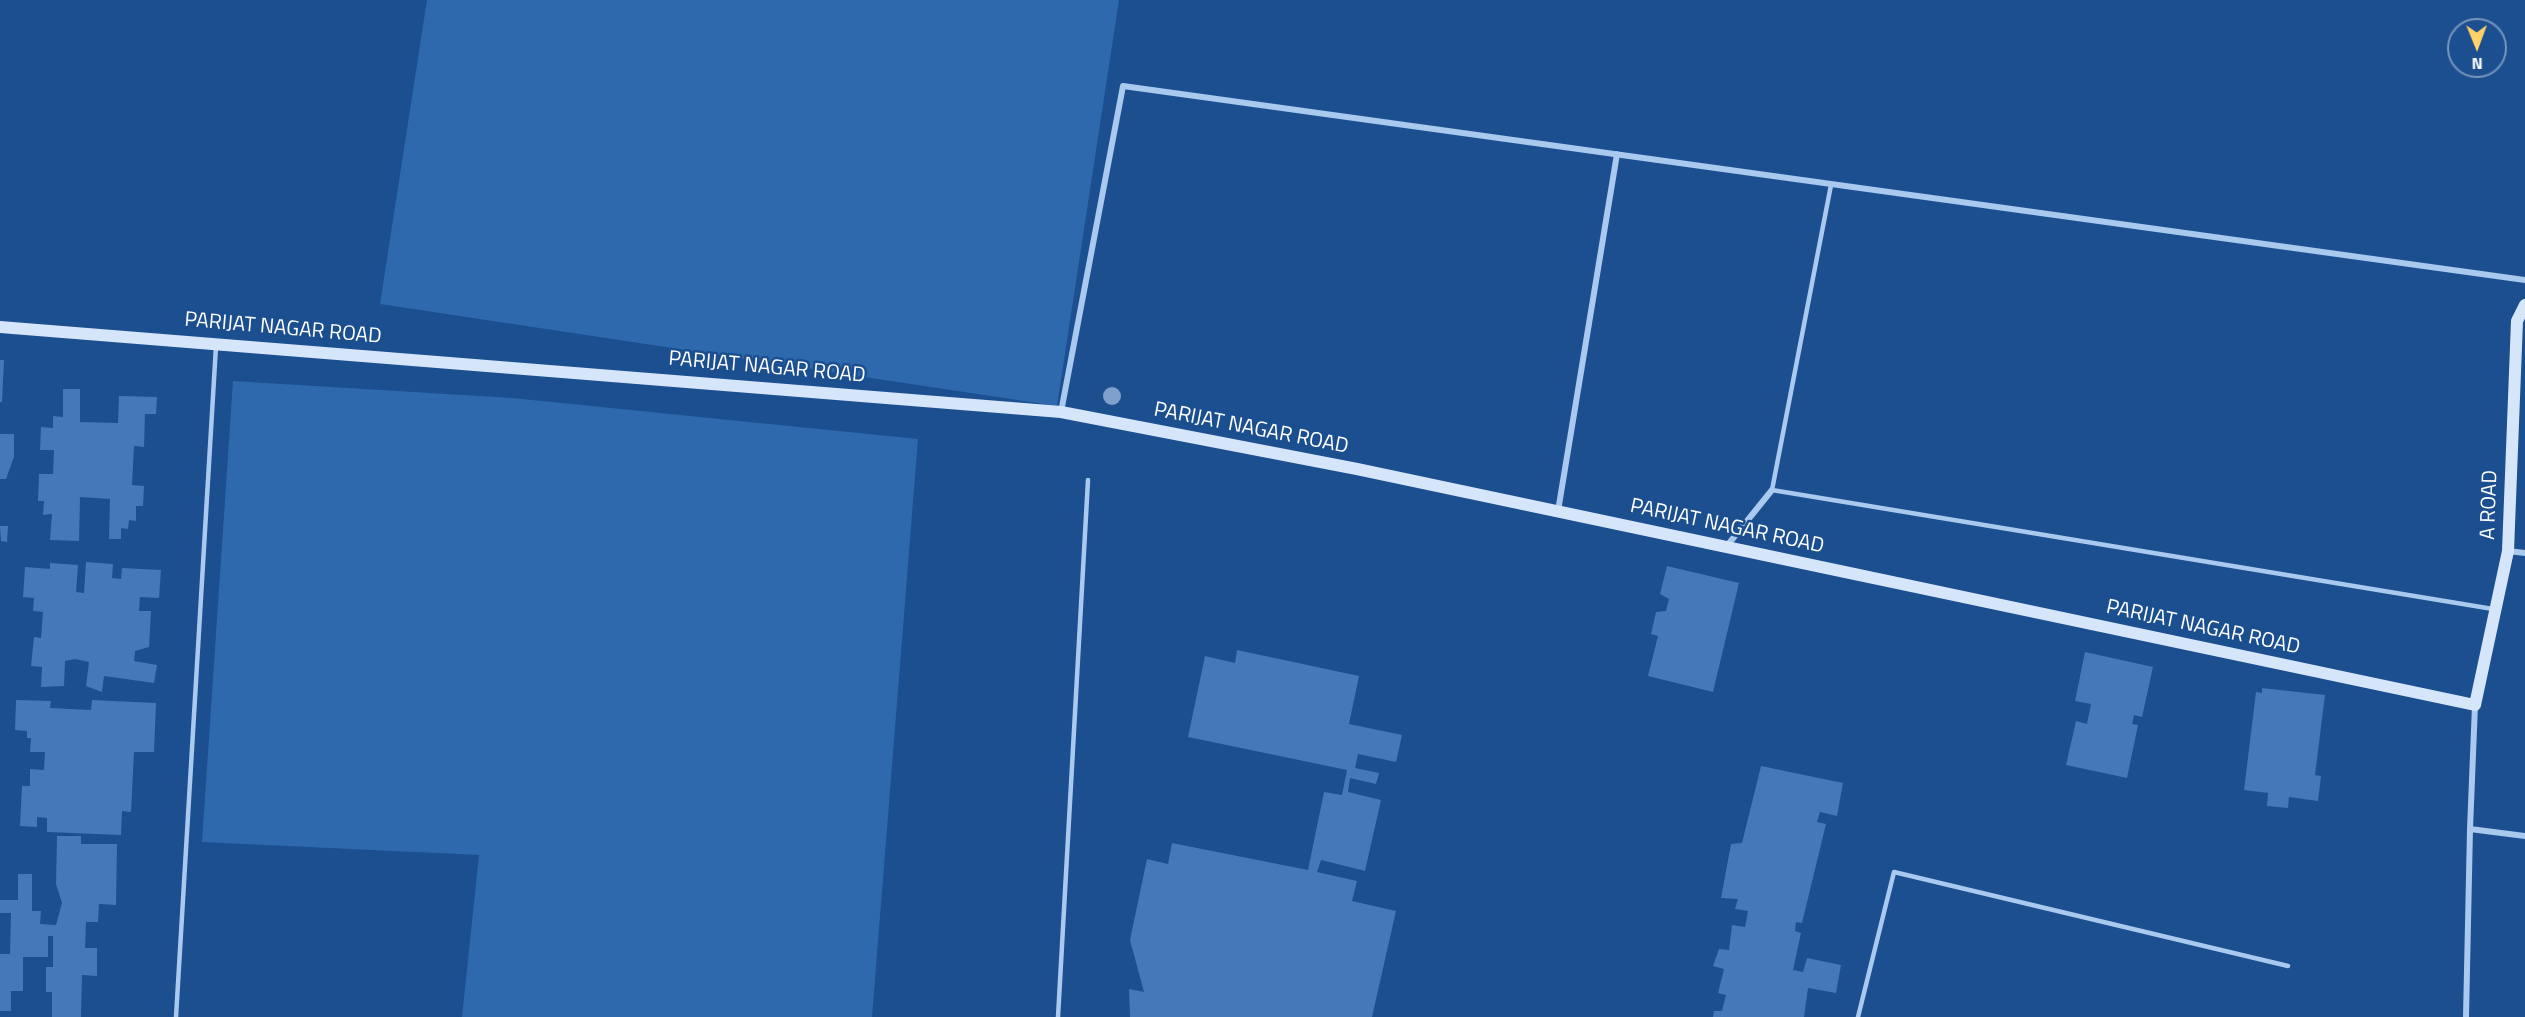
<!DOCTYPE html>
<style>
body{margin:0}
#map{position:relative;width:2525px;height:1017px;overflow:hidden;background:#1b4f8f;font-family:"Titillium Web",sans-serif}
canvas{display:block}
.north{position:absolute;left:2447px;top:18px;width:60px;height:60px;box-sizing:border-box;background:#1b4f8f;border:2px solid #7695bc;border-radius:50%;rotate:179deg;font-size:16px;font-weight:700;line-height:24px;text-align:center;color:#fff}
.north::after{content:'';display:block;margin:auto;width:21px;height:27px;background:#ffd166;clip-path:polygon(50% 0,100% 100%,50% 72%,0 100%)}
</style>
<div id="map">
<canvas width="2525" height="1017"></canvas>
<div class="north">N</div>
</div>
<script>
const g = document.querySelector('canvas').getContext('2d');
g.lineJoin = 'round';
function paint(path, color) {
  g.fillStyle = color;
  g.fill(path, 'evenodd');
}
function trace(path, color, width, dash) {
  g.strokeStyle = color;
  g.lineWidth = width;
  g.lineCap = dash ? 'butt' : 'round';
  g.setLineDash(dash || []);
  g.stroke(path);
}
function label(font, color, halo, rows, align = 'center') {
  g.font = font + ' "Titillium Web",sans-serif';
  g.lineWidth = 5;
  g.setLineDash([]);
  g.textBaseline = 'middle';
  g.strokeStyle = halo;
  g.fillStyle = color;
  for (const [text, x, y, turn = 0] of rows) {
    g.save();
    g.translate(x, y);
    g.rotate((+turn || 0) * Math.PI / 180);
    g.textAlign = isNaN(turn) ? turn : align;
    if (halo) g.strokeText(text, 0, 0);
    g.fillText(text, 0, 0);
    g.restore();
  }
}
paint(new Path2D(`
 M427,0H1119L1057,406L380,304Z
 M233,381L512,398L918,439L872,1017H462L479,855L202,842Z`), '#2e69ad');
paint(new Path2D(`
 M0,360H4L2,402H0Z
 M63,389H80V422L118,423L119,396L157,397L156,414H145L144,447L134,446L132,485L144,486L143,506H136V521L129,520L128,529L121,528V539H109L110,499L80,497L79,541L50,540L52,514L43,515L44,501H38L39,474H53L54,450H40L41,427L53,428V416L63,417Z
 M0,434H14V457L6,479H0Z
 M0,526H8L7,542L1,541Z
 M86,562L113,564L112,578L121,579L122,568L161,570L159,598L140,597L139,611H151L149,647L135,651L134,661L157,665L154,683L104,676L102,692L86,686L89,662L75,659L65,661L64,686L41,687L42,667L31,666L34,637L41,638L43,612L33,611L34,598L23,597L25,567L50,569V563L78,565L76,592L84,593Z
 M1667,566L1739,583L1713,692L1648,676L1658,636L1651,634L1656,612L1666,611L1669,599L1660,594Z
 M1237,650L1359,676L1349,724L1402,735L1396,762L1358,754L1355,768L1379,773L1376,784L1350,778L1348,792L1381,800L1365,871L1321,860L1317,872L1357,881L1352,901L1396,911L1372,1017H1130L1129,989L1144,992L1130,940L1147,859L1168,864L1172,843L1308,870L1324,792L1342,795L1347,770L1188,737L1205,656L1235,663Z
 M2085,652L2153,667L2142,717L2134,715L2132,724L2138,725L2127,778L2066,765L2076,721L2087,724L2091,704L2075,701Z
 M2262,688L2325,695L2315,775L2321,776L2318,801L2289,797L2288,808L2267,806L2268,793L2244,790L2256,692L2262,693Z
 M16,700L51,701L50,708L91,710L92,700L156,703L154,752H134L131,812L122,811L121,835L47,832V818L37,817V827L20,826L22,786H30V769L44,770L45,752H30L31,738H27V731L15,730Z
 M1761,766L1843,783L1837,816L1820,812L1817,822L1826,824L1802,923L1796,922L1795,931L1801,933L1793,970L1803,972L1807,958L1841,965L1836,993L1808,988L1804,1017H1713L1714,1011H1722L1726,995L1718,993L1724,969L1713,966L1719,949L1729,950L1732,925L1745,927L1748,911L1735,909L1738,899L1721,898L1731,844L1742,843Z
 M57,836H81V844H117L116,905L99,904L98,922H86L85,948H97V976L82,975L81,1017H52V992H46V967H53V936H48V957H23V991H11V1011H0V954H10L11,913H0V900H18V874H32V911H41L40,924L56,925L62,903L56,884Z`), '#4478b7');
trace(new Path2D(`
 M1831,185L1772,490L2493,609
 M176,1017L216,346
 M1058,1017L1088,480
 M1858,1017L1894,872L2288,966`), '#a9c9ee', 4.5);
trace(new Path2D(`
 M1061,412L1123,86L2525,280
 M1558,511L1617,154
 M1726,547L1772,490
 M2508,551L2525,553
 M2475,705L2470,829L2525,836
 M2466,1017L2470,829`), '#a9c9ee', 6);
trace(new Path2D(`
 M0,327L1061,412L1357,469L2475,705L2508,551L2517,321L2525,305`), '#d6e6fa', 12);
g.fillStyle = '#7ea0ca';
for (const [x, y] of [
 [1112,396]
]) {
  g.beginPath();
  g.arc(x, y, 9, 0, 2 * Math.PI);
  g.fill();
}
label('21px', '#fff', '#1b4f8f', [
 ["PARIJAT NAGAR ROAD",283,329,5],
 ["PARIJAT NAGAR ROAD",767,368,5],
 ["PARIJAT NAGAR ROAD",1251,429,11],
 ["A ROAD",2490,505,-88],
 ["PARIJAT NAGAR ROAD",1727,527,12],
 ["PARIJAT NAGAR ROAD",2203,628,12]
]);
</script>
